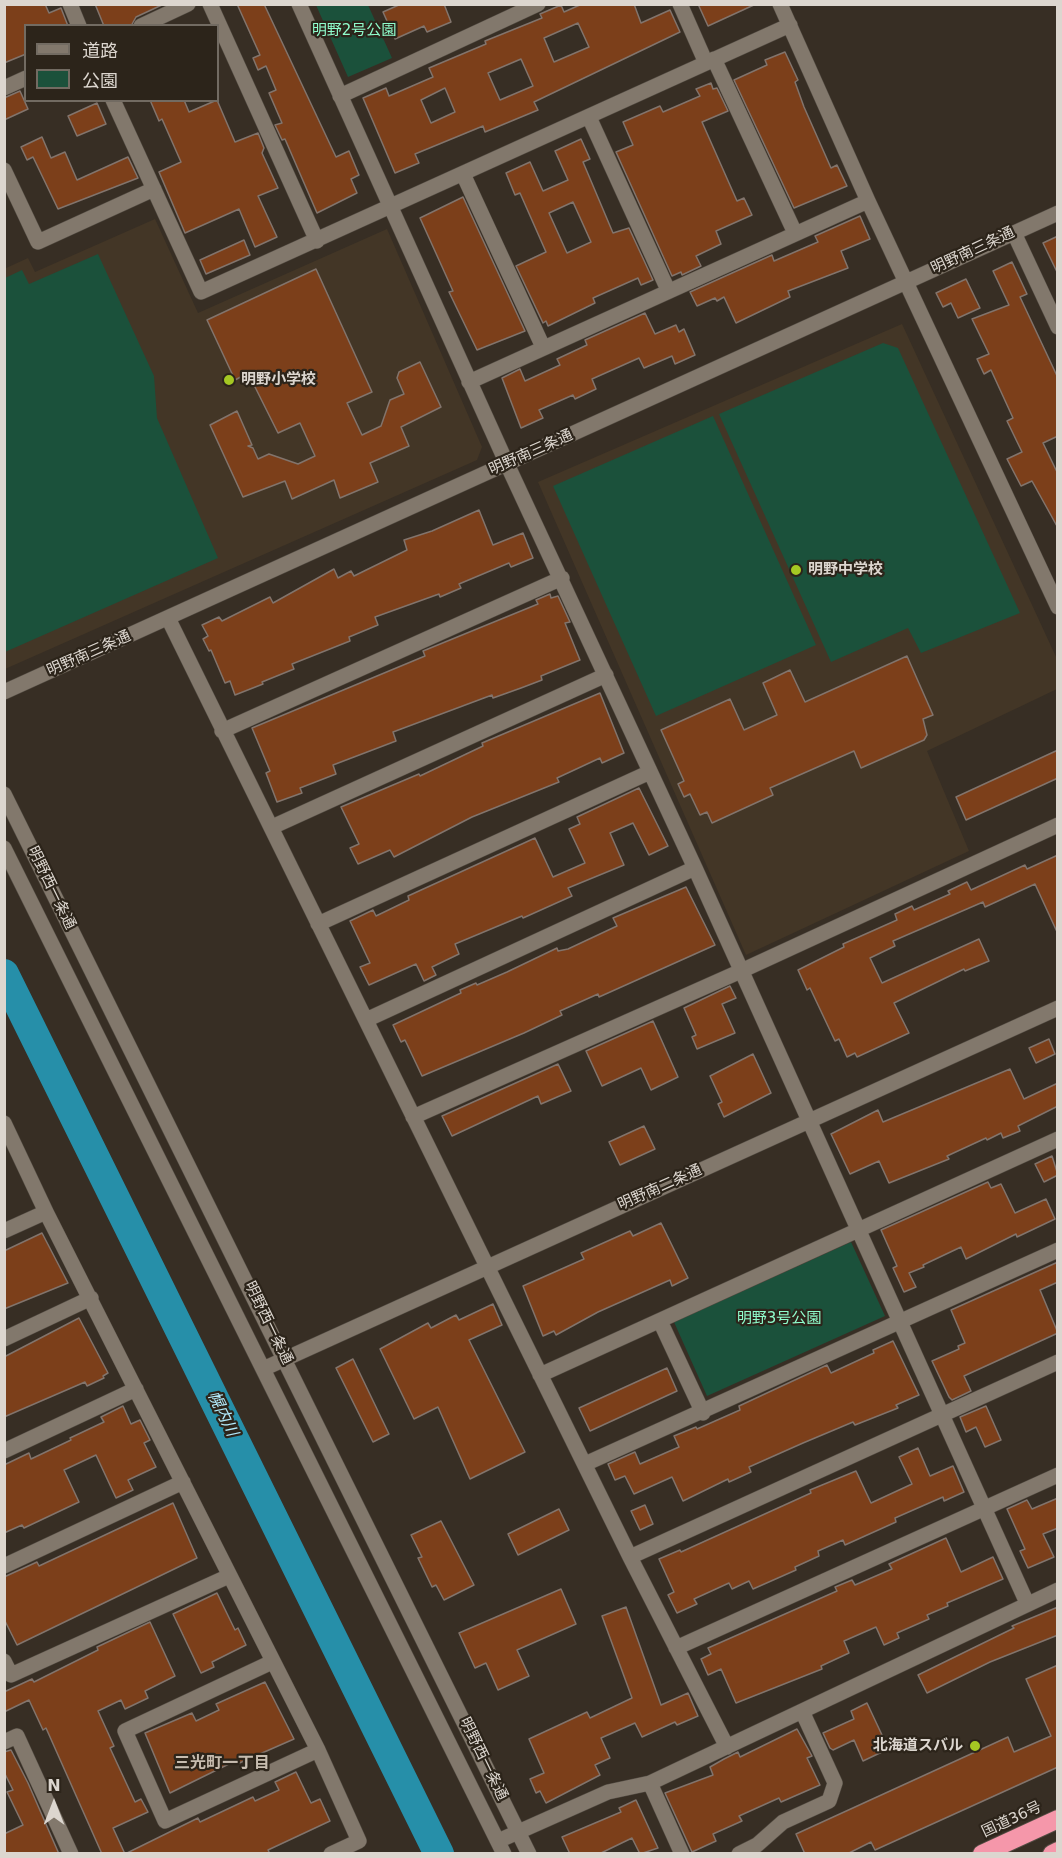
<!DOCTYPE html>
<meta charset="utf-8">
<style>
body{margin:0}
#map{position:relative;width:1062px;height:1858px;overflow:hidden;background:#372e24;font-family:"DejaVu Sans","Noto Sans JP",sans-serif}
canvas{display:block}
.frame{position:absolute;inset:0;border:6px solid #dcd6cf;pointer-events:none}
.legend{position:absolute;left:24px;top:24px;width:195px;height:78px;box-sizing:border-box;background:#2c241a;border:2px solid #726b62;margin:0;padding:8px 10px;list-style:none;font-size:18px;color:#dcd6cf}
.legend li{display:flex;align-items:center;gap:12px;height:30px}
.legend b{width:30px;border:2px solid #726b62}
.north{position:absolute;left:24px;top:1774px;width:60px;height:60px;-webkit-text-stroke:4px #2c241a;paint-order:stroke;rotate:0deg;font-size:16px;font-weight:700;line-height:24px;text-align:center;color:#dcd6cf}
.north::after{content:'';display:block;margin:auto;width:21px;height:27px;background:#dcd6cf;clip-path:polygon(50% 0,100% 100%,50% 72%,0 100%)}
</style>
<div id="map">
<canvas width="1062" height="1858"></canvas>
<div class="frame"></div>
<ul class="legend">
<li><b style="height:8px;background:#82786c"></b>道路</li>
<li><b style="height:16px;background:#1b513b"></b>公園</li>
</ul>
<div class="north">N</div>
</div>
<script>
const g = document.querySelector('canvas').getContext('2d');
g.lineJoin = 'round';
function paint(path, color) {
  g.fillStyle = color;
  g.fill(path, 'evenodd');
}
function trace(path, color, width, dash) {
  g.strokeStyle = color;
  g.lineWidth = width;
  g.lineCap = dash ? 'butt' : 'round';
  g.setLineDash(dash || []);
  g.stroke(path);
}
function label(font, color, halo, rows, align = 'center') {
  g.font = font + ' "DejaVu Sans","Noto Sans JP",sans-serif';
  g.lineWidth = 4.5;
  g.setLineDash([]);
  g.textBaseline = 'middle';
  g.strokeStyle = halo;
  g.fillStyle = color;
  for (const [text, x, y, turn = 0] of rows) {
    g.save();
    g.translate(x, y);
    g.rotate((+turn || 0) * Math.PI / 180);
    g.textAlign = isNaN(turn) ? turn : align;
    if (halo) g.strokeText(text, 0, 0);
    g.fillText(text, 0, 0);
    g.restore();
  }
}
paint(new Path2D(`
 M155,219L198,313L387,229L482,447L477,460L5,669L4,269L28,258L35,272Z
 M902,324L1057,659V689L927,751L969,851L746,955L538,482Z`), '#433626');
paint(new Path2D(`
 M316,5H368L392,58L348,77Z
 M98,254L154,376L157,418L218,558L5,652V278L22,270L29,284Z
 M883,343L898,348L1020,613L921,653L908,628L831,662L719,414Z
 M713,416L816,645L656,716L553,486Z
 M851,1242L885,1316L707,1396L674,1322Z`), '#1b513b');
trace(new Path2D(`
 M4,974L439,1854`), '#268fa9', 30);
const building = new Path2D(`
 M4,4H45L49,13L61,8L68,26H26V54L4,63Z
 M95,4H164L136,17L131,26H104Z
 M237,4H264L336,157L349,151L359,175L351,179L357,193L317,213L285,139L282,140L275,125L282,123L269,93L276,90L266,66L258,70L253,58L260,55Z
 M401,4H444L451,22L427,32L424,26L395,39L383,12Z
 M582,4H634L641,23L670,10L680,32L534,102L538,110L485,132L483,126L415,154L419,163L395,173L363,98L386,88L389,96L433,77L429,68L486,44L485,41L542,18L540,14L561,5L564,12ZM578,23L589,47L554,62L544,38ZM521,59L533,86L500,100L488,73ZM445,88L455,112L431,123L421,100Z
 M698,4H756L708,26Z
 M785,52L798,80L795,82L804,107L831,168L837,165L847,186L794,208L734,80L767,65L765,60Z
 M711,83L713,89L717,88L728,111L702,122L737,201L744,198L752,215L716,231L721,244L696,256L701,266L682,275L681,272L672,276L616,152L633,145L623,122L660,106L663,112L700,96L696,89Z
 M20,91L28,109L4,120V98Z
 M150,100H184L189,112L217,100L235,142L258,133L264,148L262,153L278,188L258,196L277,237L255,247L239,209L185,233L159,172L181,162L162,119L159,121Z
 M97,103L106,124L77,136L68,116Z
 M42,137L51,158L65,152L77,180L128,157L138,178L58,209L33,157L27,160L21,147Z
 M581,139L590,159L583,162L613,233L629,228L653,280L641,285L638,278L593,298L595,303L548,326L546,321L543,323L516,266L546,252L520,193L515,195L506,173L530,162L543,191L568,180L555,151ZM573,202L591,242L567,253L549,213Z
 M463,197L525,331L477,350L449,292L453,291L420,218Z
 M860,216L870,239L841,251L848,268L788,291L790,297L736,323L724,297L717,301L715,298L697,306L690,292L772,255L774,261L818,242L815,236Z
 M1058,236V274L1043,243Z
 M244,240L250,255L206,274L200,260Z
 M1012,262L1027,294L1020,297L1058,378V436L1043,443L1058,474V528L1032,481L1021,486L1007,459L1022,452L1007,421L1013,418L991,370L984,374L977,359L989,354L972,319L1009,305L993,271Z
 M316,269L372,392L347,403L362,435L381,426L390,400L404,394L397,378L399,372L420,362L441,407L401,427L409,446L370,463L378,482L340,498L334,480L292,499L285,481L243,497L210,425L237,411L252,445L248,446L253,448L258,459L269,454L298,464L315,456L300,423L278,433L248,373L235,380L207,320Z
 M966,279L980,308L958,318L951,303L943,307L936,293Z
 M645,313L655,334L676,325L679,332L684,329L695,355L675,364L672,356L644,368L639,358L592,379L596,389L575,399L573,395L539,410L543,418L521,428L502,378L520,369L525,381L560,365L557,359L587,345L585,340Z
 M479,510L493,545L523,533L533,558L511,567L509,563L459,584L461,588L440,597L439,594L375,617L378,625L349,637L350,641L292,664L294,669L262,682L263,684L235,695L230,681L225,683L211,650L209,651L203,639L208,636L202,625L219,617L222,621L270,597L273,603L334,569L338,578L351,571L354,576L407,550L404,540L432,531Z
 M550,594L551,598L558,596L570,622L565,623L580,660L541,676L542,680L521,688L493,698L492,695L393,732L396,741L333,765L336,774L300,788L302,793L277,802L266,773L270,771L252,728L425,656L423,651L538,604L536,600Z
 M907,656L933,715L923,719L927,735L924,740L861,768L854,751L770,788L773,795L712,823L707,812L700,815L690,794L684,797L678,784L684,781L661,730L730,699L744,730L777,715L763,683L790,670L805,702Z
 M600,693L624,753L602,763L600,758L557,778L559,782L472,817L394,857L390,850L358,864L350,848L359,844L341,807L419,774L420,776L483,746L482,743Z
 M1058,750V778L966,820L956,797Z
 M639,788L668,846L649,855L633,823L610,833L624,865L568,888L572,896L523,918L522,916L455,944L459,954L432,967L436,975L424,981L416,964L369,985L360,967L370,963L350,921L373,910L376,916L409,900L408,896L535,838L553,877L585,863L569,829L580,824L577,817Z
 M1058,855V934L1035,884L985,907L983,902L893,941L895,946L870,958L882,983L979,939L989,961L965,971L964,969L894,1003L909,1033L857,1057L855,1053L847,1057L839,1039L835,1041L810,988L807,990L798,970L844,947L843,944L897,920L895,914L912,906L914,910L950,894L948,891L967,882L971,890L1025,865L1027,869Z
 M686,887L715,945L599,997L598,994L560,1011L562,1015L524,1033L422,1076L405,1040L401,1042L393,1025L461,993L460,990L476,983L477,985L507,972L557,948L558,951L568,949L617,926L613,918Z
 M730,986L736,998L722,1004L735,1033L697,1049L692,1037L696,1035L684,1008Z
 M653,1021L678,1077L651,1090L641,1068L602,1086L586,1051Z
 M1049,1039L1055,1054L1036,1063L1029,1048Z
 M753,1054L771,1093L724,1117L718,1104L722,1102L710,1076Z
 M558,1064L571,1091L541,1104L538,1096L452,1136L442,1116Z
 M1010,1069L1024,1099L1058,1083V1106L1018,1126L1020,1131L1003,1138L1001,1133L987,1140L986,1138L947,1156L949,1159L889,1183L879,1161L850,1174L831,1134L878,1110L883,1122Z
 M644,1126L655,1149L620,1165L609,1142Z
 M1052,1156L1058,1175L1044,1182L1035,1164Z
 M988,1182L991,1188L1001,1184L1015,1213L1046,1199L1055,1219L1017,1237L1016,1234L966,1259L961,1247L923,1265L924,1267L909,1273L916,1287L904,1292L893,1268L897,1266L881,1230Z
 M661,1223L688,1278L672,1286L670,1280L598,1312L556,1335L554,1331L543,1336L523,1286L584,1259L581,1253L630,1231L633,1236Z
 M42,1233L68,1283L4,1309V1251Z
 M1058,1262V1282L1040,1290L1058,1333L964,1376L971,1391L952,1400L949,1397L932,1361L959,1349L958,1346L965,1343L951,1310Z
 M493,1304L502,1325L469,1340L525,1452L470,1479L438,1407L414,1419L380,1349L428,1323L431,1328L456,1315L459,1320Z
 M79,1318L108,1373L103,1376L104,1378L87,1386L85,1382L4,1417V1357Z
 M893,1341L919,1395L896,1405L898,1408L855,1425L853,1422L803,1443L749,1467L751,1472L729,1482L728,1479L683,1501L672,1477L634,1494L625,1476L615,1480L608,1464L635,1452L640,1464L679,1447L674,1436L696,1427L697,1429L740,1410L739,1406L827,1365L831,1373L874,1353L873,1350Z
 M353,1359L389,1434L373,1442L336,1368Z
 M667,1368L677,1391L590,1431L579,1408Z
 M123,1406L131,1424L140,1420L150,1440L144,1443L156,1467L128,1480L133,1490L116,1498L96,1455L64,1470L79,1502L24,1528L22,1525L4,1533V1465L29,1453L31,1459L71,1440L70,1438L104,1422L101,1417Z
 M986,1406L1001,1440L985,1447L976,1427L966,1432L960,1417Z
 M918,1448L930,1476L953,1466L964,1492L944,1501L943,1497L920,1507L895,1518L896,1522L845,1545L843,1540L818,1551L819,1556L795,1567L796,1570L753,1589L749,1581L732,1589L729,1583L694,1599L697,1604L677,1613L668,1595L674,1592L659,1559L680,1550L681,1552L811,1493L810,1490L856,1471L871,1503L912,1484L899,1457Z
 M1058,1498V1528L1043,1534L1054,1557L1028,1568L1020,1551L1025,1549L1007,1509L1027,1500L1032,1509Z
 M173,1503L197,1558L17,1645L4,1619V1577L37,1562L39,1566Z
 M645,1505L653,1524L640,1530L631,1511Z
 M559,1509L569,1530L518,1555L508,1534Z
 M441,1521L474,1585L444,1600L436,1585L432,1587L418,1558L422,1557L411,1535Z
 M946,1538L961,1572L993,1557L1003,1579L947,1603L948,1606L927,1615L929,1619L897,1633L899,1638L884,1645L876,1627L844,1641L849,1653L821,1666L822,1669L736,1703L721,1669L708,1675L701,1659L711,1654L708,1648L837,1591L835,1587L852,1580L855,1585L892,1569L889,1564Z
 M561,1589L576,1624L517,1650L529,1676L498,1690L486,1663L475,1668L459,1633Z
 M217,1593L235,1630L238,1628L246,1645L212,1662L214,1667L201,1673L173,1614Z
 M626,1607L661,1705L688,1693L698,1716L677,1725L675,1722L642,1737L635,1723L601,1738L610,1758L595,1765L600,1775L546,1803L540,1791L536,1793L530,1779L544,1773L529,1739L587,1712L590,1718L632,1698L602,1616Z
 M1058,1607V1635L990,1662L927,1693L918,1675L1014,1628L1012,1626Z
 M150,1622L175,1676L145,1691L148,1698L125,1709L121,1700L98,1711L114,1746L110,1748L135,1802L141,1799L148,1812L113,1828L125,1854H102L46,1728L43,1730L29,1700L4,1712V1692L32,1679L34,1682L98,1650L97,1647Z
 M1058,1665V1767L875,1850L871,1842L847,1854H805L796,1834L1008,1737L1014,1752L1051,1736L1026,1679Z
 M265,1682L294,1739L237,1764L235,1761L170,1793L145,1733L192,1713L196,1721L219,1710L216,1704Z
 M867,1703L882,1735L878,1737L884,1751L863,1761L854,1740L833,1750L830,1748L823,1733L854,1719L851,1711Z
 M797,1729L812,1756L807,1758L820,1785L781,1802L779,1798L739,1816L742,1821L713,1834L716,1841L692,1852L665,1793L713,1775L710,1767L724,1759L738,1752L740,1757Z
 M11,1750L28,1783L59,1854H4V1834L23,1825L7,1792L13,1790L4,1772V1752Z
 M296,1772L311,1803L320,1799L330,1821L268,1850L270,1854H125L198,1818L200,1822L253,1797L255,1801L279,1790L275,1782Z
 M636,1800L658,1848L640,1854L632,1838L599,1854H570L562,1837L621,1812L619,1808Z`);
paint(building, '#7c3f1a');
trace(building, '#82746c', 1.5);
const minor = new Path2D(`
 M70,4L79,26
 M210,4L317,241
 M299,4L507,464L695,868L1027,1603
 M680,4L706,63
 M780,4L868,201L1058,607
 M141,26L188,4
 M714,59L795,233
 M4,88L26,78
 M340,96L538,4
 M113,100L201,292L790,25
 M589,117L668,290
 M4,170L38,242L154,189
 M463,174L543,347
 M1014,233L1058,327
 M469,382L868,201
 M168,618L630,1557L727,1747
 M4,692L1058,213
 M222,731L562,578
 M4,794L529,1854
 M272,827L606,675
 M4,848L504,1854
 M318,924L650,772
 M366,1020L695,868
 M413,1117L741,971L1058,825
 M4,1123L46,1212L318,1750L359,1841L331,1854
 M4,1231L46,1212
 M660,1321L703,1413
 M4,1339L91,1298
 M263,1369L1058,1008
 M540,1375L1058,1139
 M4,1451L136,1389
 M585,1464L1058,1250
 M630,1557L1058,1362
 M4,1566L183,1482
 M676,1648L1058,1475
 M4,1661L11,1675L229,1576
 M272,1662L125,1731L165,1821L318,1750
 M4,1742L17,1736L71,1854
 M650,1783L682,1854
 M498,1841L608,1792L650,1783L1058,1590
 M739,1854L757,1845L783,1822L829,1801L835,1783L802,1711`);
const highway = new Path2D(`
 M982,1854L1058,1819
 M1052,1854L1058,1851`);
trace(minor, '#534c43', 16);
trace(highway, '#534c43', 20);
trace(minor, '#82786c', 15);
trace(highway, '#f597aa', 18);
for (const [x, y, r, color] of [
 [229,380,6,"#a5c823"],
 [796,570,6,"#a5c823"],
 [975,1746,6,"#a5c823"]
]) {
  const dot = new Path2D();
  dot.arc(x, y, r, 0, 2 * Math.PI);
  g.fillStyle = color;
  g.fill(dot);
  trace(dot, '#2c241a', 2);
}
label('15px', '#8ffccc', '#2c241a', [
 ["明野2号公園",354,31],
 ["明野3号公園",779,1319]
]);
label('15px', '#dcd6cf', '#2c241a', [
 ["明野南三条通",973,251,-25],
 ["明野南三条通",531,453,-24],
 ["明野南三条通",89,654,-24],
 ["明野西一条通",51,888,64],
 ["明野南二条通",660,1188,-24],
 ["明野西一条通",268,1323,64],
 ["明野西一条通",483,1759,64],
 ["国道36号",1012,1820,-25]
]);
label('bold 15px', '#dcd6cf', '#2c241a', [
 ["明野小学校",241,380],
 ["明野中学校",808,570],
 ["北海道スバル",963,1746,"right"]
], 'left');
label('italic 16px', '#b3ebfc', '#2c241a', [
 ["幌内川",222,1414,64]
]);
label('bold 16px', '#c7bcaf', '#2c241a', [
 ["三光町一丁目",222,1764]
]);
</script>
